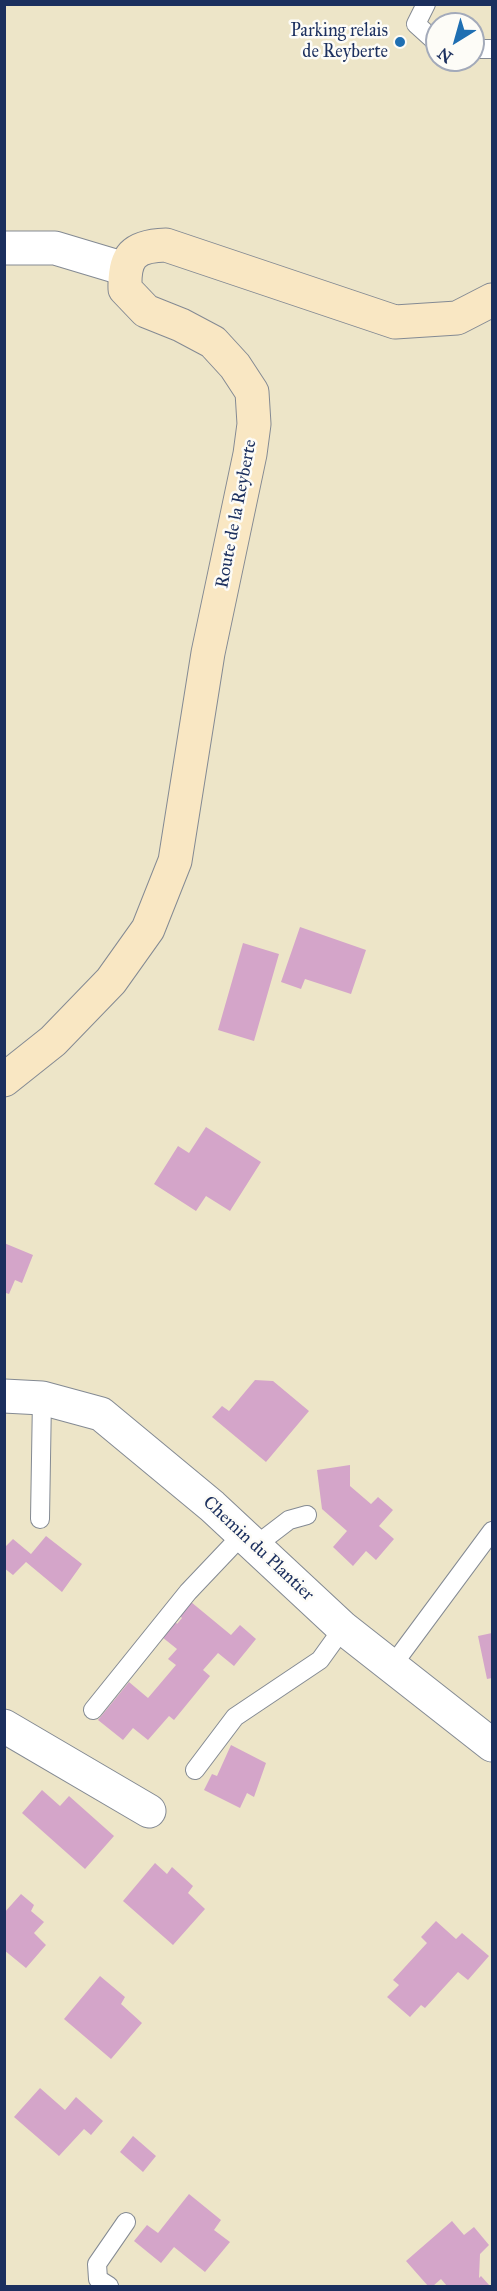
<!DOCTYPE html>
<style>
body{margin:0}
#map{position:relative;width:497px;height:2291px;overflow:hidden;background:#ede5c8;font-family:"IM FELL Great Primer",serif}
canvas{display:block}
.frame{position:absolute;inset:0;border:6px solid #1b2f5e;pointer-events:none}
.north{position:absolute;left:425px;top:12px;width:60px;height:60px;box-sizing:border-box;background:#fdfcf7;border:2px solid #a3aaba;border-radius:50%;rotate:217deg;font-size:16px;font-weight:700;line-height:24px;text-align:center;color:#1b2f5e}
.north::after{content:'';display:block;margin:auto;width:21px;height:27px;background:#1f6fb2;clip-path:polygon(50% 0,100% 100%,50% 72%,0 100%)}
</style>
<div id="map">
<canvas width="497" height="2291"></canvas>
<div class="frame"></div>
<div class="north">N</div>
</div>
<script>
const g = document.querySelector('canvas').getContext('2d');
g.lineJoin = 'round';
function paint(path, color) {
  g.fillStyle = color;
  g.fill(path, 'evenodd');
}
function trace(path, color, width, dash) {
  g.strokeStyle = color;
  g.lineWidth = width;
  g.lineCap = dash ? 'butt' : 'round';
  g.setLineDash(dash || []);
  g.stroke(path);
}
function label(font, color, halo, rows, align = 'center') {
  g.font = font + ' "IM FELL Great Primer",serif';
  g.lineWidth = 5;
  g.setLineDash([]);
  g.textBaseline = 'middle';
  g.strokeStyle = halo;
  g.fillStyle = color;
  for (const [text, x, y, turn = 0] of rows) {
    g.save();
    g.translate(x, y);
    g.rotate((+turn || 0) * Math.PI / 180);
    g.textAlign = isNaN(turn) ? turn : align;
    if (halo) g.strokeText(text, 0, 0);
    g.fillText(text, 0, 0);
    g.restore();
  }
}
paint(new Path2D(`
 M300,927L366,950L351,994L305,979L301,989L281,982Z
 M243,943L279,954L254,1041L218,1030Z
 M206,1127L261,1162L230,1211L206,1196L196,1211L154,1184L178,1146L189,1153Z
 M4,1243L33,1255L22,1283L15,1280L9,1294L6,1293L5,1296Z
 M255,1380L273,1381L309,1411L266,1462L212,1417L222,1406L229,1411Z
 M350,1465V1486L371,1504L378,1497L393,1510L379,1526L394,1539L376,1560L366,1551L353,1566L333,1547L347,1531L322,1509L317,1470Z
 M46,1536L82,1564L62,1592L26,1562L13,1575L4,1568V1548L13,1539L31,1554Z
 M191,1602L231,1635L240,1625L256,1639L234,1666L218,1653L203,1670L210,1676L174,1720L169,1716L148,1740L133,1728L123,1740L98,1720L129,1682L148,1698L176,1665L168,1659L177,1649L162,1637L175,1621L177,1624L182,1618L180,1616Z
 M492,1633V1678L487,1679L478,1636Z
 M231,1745L266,1763L254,1797L247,1793L240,1808L204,1790L212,1774L217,1776Z
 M42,1790L60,1806L69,1796L114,1836L85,1869L22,1813Z
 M155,1863L167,1874L172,1867L193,1886L188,1893L205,1909L173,1945L123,1901Z
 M21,1894L34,1905L31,1911L44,1922L34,1933L46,1945L26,1968L4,1950V1913Z
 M436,1921L456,1939L462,1933L489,1956L468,1980L458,1972L425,2008L421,2005L410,2017L387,1997L399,1985L393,1980L427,1943L421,1937Z
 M100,1976L125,1997L121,2004L142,2023L111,2059L64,2019Z
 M40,2088L65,2110L76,2097L103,2121L91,2135L84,2129L59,2156L14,2117Z
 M133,2136L156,2156L143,2172L120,2152Z
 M189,2194L221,2220L214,2230L230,2242L205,2272L174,2247L161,2263L134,2241L147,2225L158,2233Z
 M452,2221L464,2235L474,2227L489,2245L480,2254L479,2278L481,2276L490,2286H447L441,2279L433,2286H428L406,2261Z`), '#d4a5c9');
const service = new Path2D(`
 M426,4L416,24L437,43
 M473,49H492
 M40,1519L42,1398
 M255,1546L289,1520L307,1515
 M392,1666L492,1531
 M93,1710L188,1592L243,1534
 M195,1770L235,1717L320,1660L343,1628
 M109,2286L98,2279L97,2264L126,2222`);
const minor = new Path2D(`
 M4,248H55L125,269
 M4,1396L42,1398L101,1414L212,1506L343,1628L492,1745
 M4,1726L149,1811`);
const secondary = new Path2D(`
 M4,1080L53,1041L111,981L148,929L175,861L208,653L250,454L254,424L252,392L235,366L213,342L181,325L146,311L125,289C124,256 133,246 166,245L395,322L457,318L492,300`);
trace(service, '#848a93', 20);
trace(minor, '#848a93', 35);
trace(secondary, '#848a93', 35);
trace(service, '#fff', 18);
trace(minor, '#fff', 33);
trace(secondary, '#f9e7c3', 33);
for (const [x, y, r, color] of [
 [400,42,6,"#1f6fb2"]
]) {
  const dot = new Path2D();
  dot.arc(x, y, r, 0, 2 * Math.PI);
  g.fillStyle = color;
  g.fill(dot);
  trace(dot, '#fdfcf7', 2);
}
label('18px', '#1b2f5e', '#fdfcf7', [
 ["Parking relais",388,32],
 ["de Reyberte",388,53]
], 'right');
label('18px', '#1b2f5e', '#fdfcf7', [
 ["Route de la Reyberte",237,514,-79],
 ["Chemin du Plantier",258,1549,43]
]);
</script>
